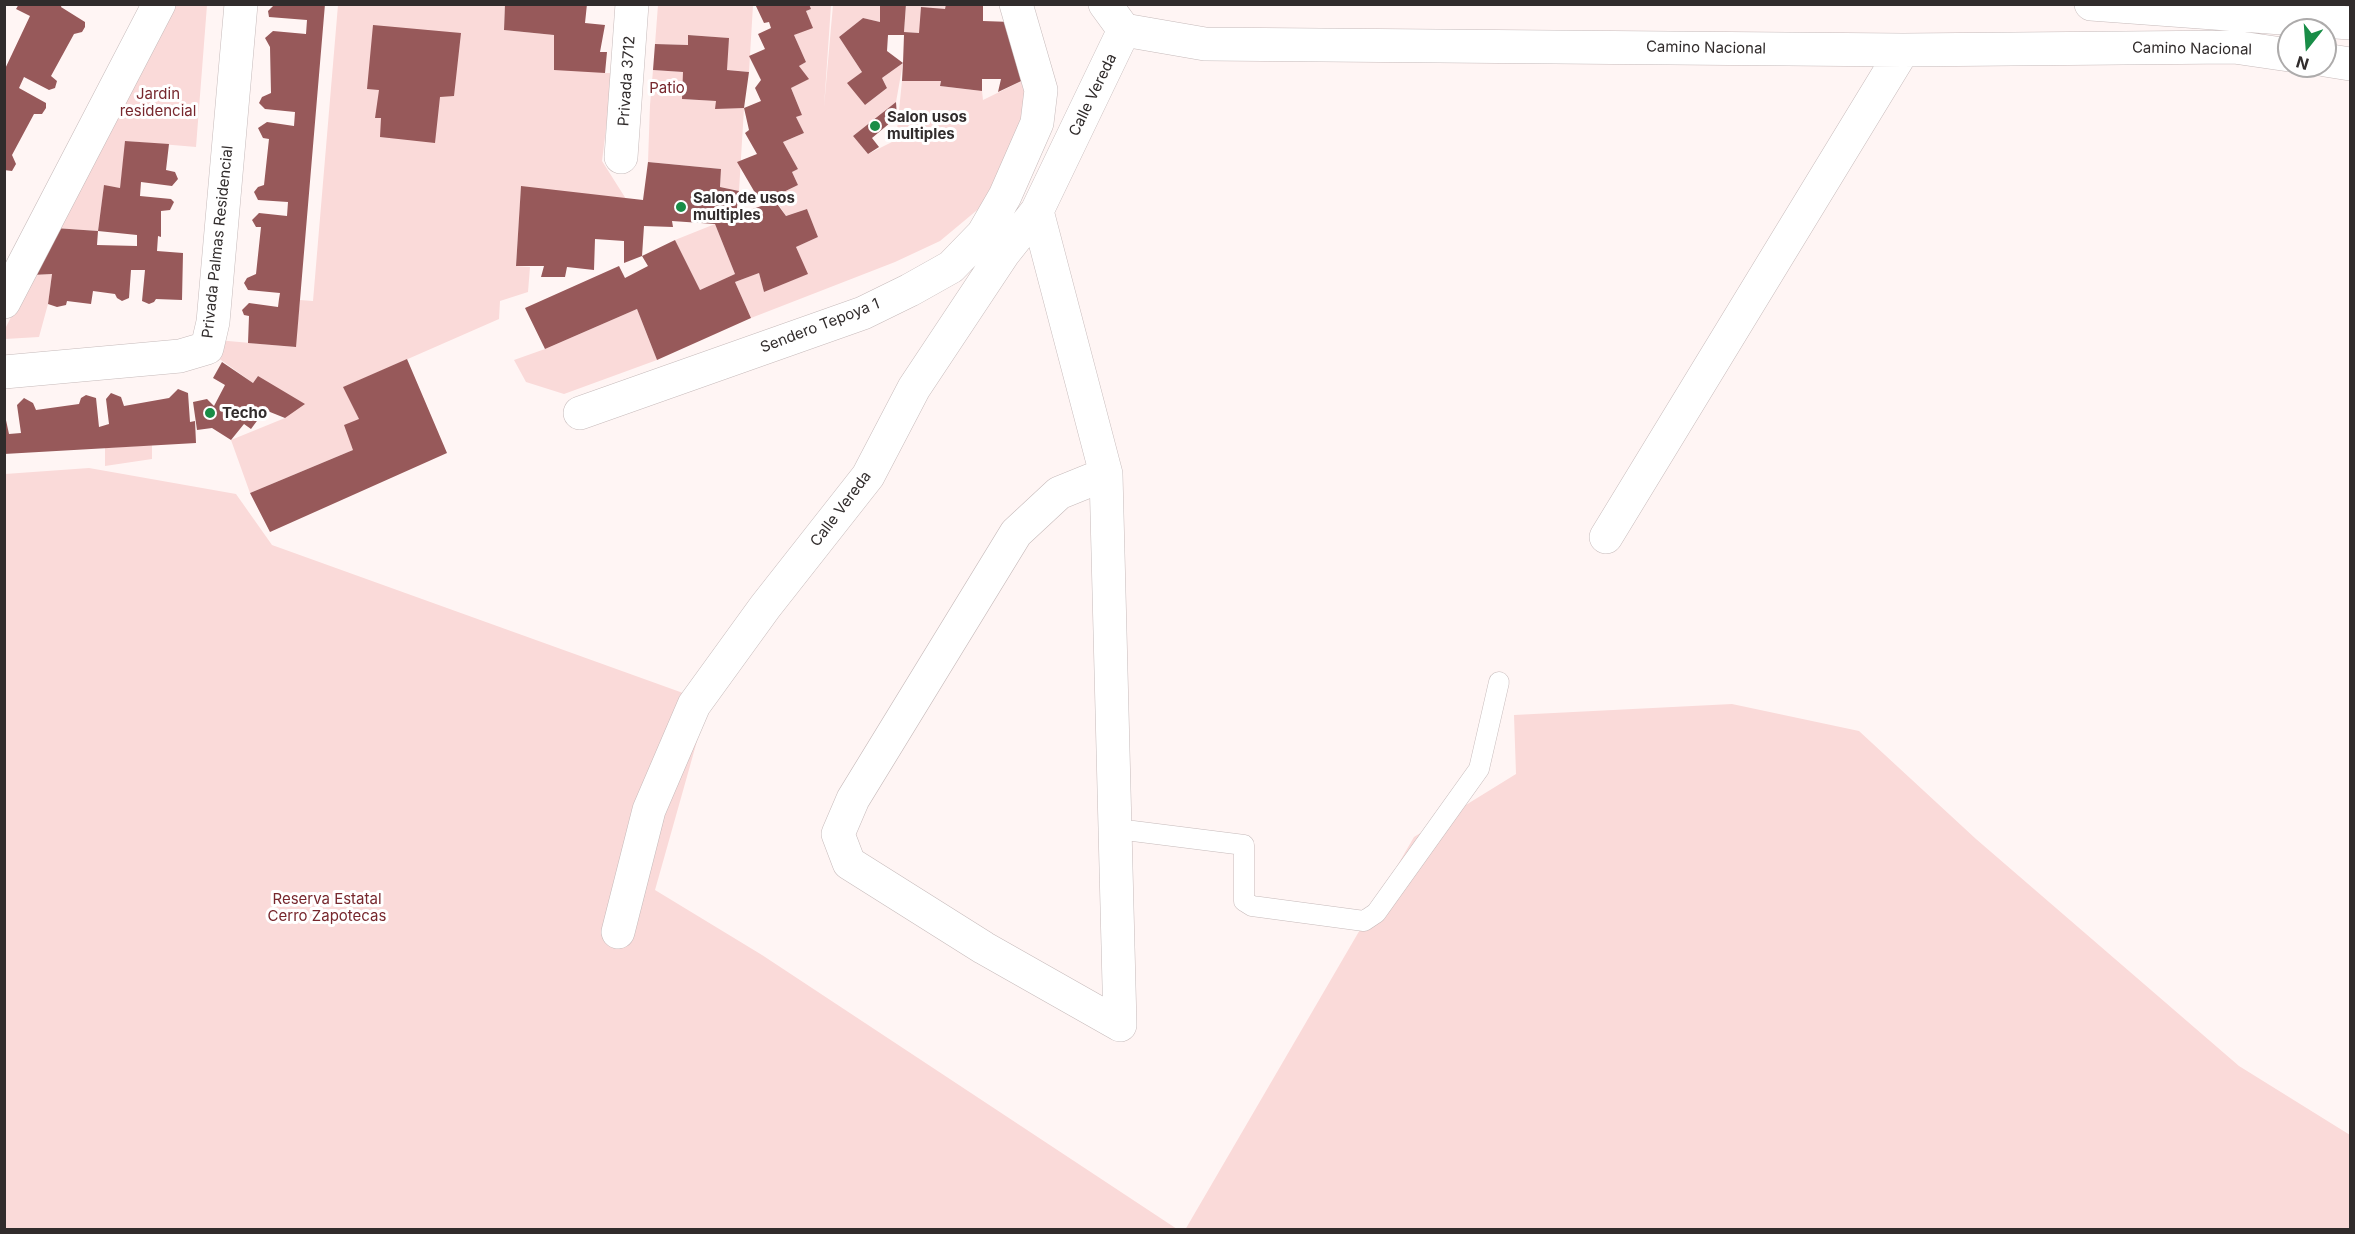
<!DOCTYPE html>
<style>
body{margin:0}
#map{position:relative;width:2355px;height:1234px;overflow:hidden;background:#fff5f4;font-family:Inter,sans-serif}
canvas{display:block}
.frame{position:absolute;inset:0;border:6px solid #312c2c;pointer-events:none}
.north{position:absolute;left:2277px;top:18px;width:60px;height:60px;box-sizing:border-box;background:#fff;border:2px solid #adabab;border-radius:50%;rotate:197deg;font-size:16px;font-weight:700;line-height:24px;text-align:center;color:#312c2c}
.north::after{content:'';display:block;margin:auto;width:21px;height:27px;background:#198d47;clip-path:polygon(50% 0,100% 100%,50% 72%,0 100%)}
</style>
<div id="map">
<canvas width="2355" height="1234"></canvas>
<div class="frame"></div>
<div class="north">N</div>
</div>
<script>
const g = document.querySelector('canvas').getContext('2d');
g.lineJoin = 'round';
function paint(path, color) {
  g.fillStyle = color;
  g.fill(path, 'evenodd');
}
function trace(path, color, width, dash) {
  g.strokeStyle = color;
  g.lineWidth = width;
  g.lineCap = dash ? 'butt' : 'round';
  g.setLineDash(dash || []);
  g.stroke(path);
}
function label(font, color, halo, rows, align = 'center') {
  g.font = font + ' Inter,sans-serif';
  g.lineWidth = 6;
  g.setLineDash([]);
  g.textBaseline = 'middle';
  g.strokeStyle = halo;
  g.fillStyle = color;
  for (const [text, x, y, turn = 0] of rows) {
    g.save();
    g.translate(x, y);
    g.rotate((+turn || 0) * Math.PI / 180);
    g.textAlign = isNaN(turn) ? turn : align;
    if (halo) g.strokeText(text, 0, 0);
    g.fillText(text, 0, 0);
    g.restore();
  }
}
paint(new Path2D(`
 M163,5H207L196,147L126,141L120,188L104,186L98,231L55,228Z
 M338,5H505L504,30L554,35L605,73H613L602,161L626,199L521,187L516,266L530,267L528,292L500,301L499,319L344,387L359,419L353,450L250,493L231,440L285,418L258,376L253,383L214,355L217,340L295,347L300,300L313,301Z
 M658,5H753L749,72L727,70V38L689,35L688,45L655,44Z
 M809,5H831L824,107L833,5H880V22L863,18L839,37L862,72L848,83L865,105L887,88L882,78L903,63L896,102L853,136L868,154L896,140L902,81H941L940,86L982,91L983,100L1034,75L1024,139L994,196L940,241L895,262L751,318L735,282L759,273L764,292L807,274L796,247L818,237L807,209L786,216L774,197L798,185L792,172L798,169L783,142L804,133L796,117L802,115L791,88L808,79L799,66L806,62L794,35L812,27L806,11L811,9Z
 M906,5H946L945,9L919,33L904,32Z
 M653,70L683,72V99L716,101V107L744,108L739,191L720,187L721,169L648,162L650,105Z
 M715,224L735,274L700,290L675,240Z
 M52,274L48,304L39,337L5,339L4,331L32,275Z
 M637,309L657,360L564,394L526,382L514,360L545,349Z
 M152,445V459L105,466V448Z
 M89,468L236,494L272,545L708,702L655,890L762,955L1177,1229L5,1230V474Z
 M1732,704L1859,731L1976,839L2239,1066L2350,1135V1229L1185,1230L1414,837L1516,774L1514,715Z`), '#fadad9');
paint(new Path2D(`
 M19,4H62L61,7L85,22V27L82,32L74,34L51,76L57,81L55,88L49,90L24,77L19,88L46,103V108L42,114H34L12,155L16,164L12,171L4,170V71L30,16L16,9Z
 M275,4H325L296,347L248,343L249,316L244,315L242,310L249,303L278,307L279,299L280,293L248,290L244,283L247,278L256,274L261,227H256L252,220L259,213L287,216L288,202L258,200L254,192L258,187L264,185L269,139L263,138L258,128L267,122L294,126L295,112L265,109L259,103L262,97L271,93L270,47L265,38L273,31L306,34L307,20L269,17L268,11Z
 M505,4H587L585,23L605,25L600,52H607L605,73L554,70V35L504,30Z
 M755,4H809L811,9L806,11L813,28L794,35L806,62L799,66L809,79L791,88L802,115L796,117L804,133L783,142L798,169L792,172L798,185L761,203L737,162L757,154L745,133L749,130L744,108L761,101L755,88L761,80L749,56L765,49L758,34L771,28L769,22L764,23Z
 M880,4H906L904,32L919,33L921,7L945,9L946,4H983V21L1011,22L1034,75L998,92L1001,79H982V91L940,86L941,81H902L903,63L904,35H888L887,51L903,63L882,78L887,88L865,105L847,83L862,72L839,37L863,18L880,22Z
 M373,25L461,33L454,96L440,97L435,143L380,137L381,118H375L379,90L367,89Z
 M688,35L729,38L727,70L749,72L744,108L715,109L716,101L682,99L683,72L653,70L655,44L688,45Z
 M896,102L897,117L872,138L879,147L868,154L853,136Z
 M125,141L169,144L166,170L175,172L178,179L172,186L141,182L140,196L171,199L174,202L170,210L161,211V237L158,236L157,251L183,253L182,300L156,299L154,302L149,304L142,301L145,270H131L129,298L122,301L117,298L115,294L93,291L91,304L67,301L66,305L57,307L48,304L52,274L32,275L55,228L98,231L97,245L137,246V235L98,231L104,185L120,188Z
 M648,162L721,169L720,187L739,191L736,215L775,201L786,216L807,209L818,237L796,247L808,274L764,292L759,273L735,282L751,318L657,360L637,309L545,349L525,308L619,266L625,278L648,266L642,256L624,263V241L595,239L594,270L567,267L565,277H541L544,266H516L521,186L643,200ZM672,221L715,224L735,274L700,290L675,240L642,256L644,226L673,227Z
 M407,359L447,453L270,532L250,493L353,450L344,425L359,419L343,387Z
 M222,362L253,383L258,376L305,404L285,418L265,410L251,429L244,424L231,440L212,428L197,430L193,402L207,399L214,406L225,385L213,378Z
 M178,389L188,393L190,422L195,421L196,443L4,454V411L9,434L21,433L17,405L24,398L33,403L36,410L79,404L81,398L86,395L96,398L99,427L109,424L106,399L111,393L121,397L124,406L169,398Z`), '#97595a');
const lane = new Path2D(`
 M1115,831H1133L1244,845V901L1252,906L1364,921L1376,913L1479,769L1499,682`);
const street = new Path2D(`
 M1105,4L1124,30
 M2091,4L2350,23
 M1124,30L1205,44L1903,50L2234,47L2289,55
 M2325,60L2350,64
 M621,157L632,4
 M1037,211L1106,474L1120,1025
 M4,302L159,4
 M4,372L180,356L207,348L213,322L241,4
 M580,413L863,313L910,290L951,267L983,234L1005,196L1037,123L1041,90L1016,4
 M1106,474L1059,493L1016,533L853,799L838,834L849,863L984,948L1120,1025
 M1606,537L1903,50
 M618,932L649,810L694,705L765,607L868,476L914,388L1003,254L1037,211L1124,30`);
trace(lane, '#c6baba', 21);
trace(street, '#c6baba', 34);
trace(lane, '#fff', 20);
trace(street, '#fff', 33);
for (const [x, y, r, color] of [
 [875,126,6,"#198d47"],
 [681,207,6,"#198d47"],
 [210,413,6,"#198d47"]
]) {
  const dot = new Path2D();
  dot.arc(x, y, r, 0, 2 * Math.PI);
  g.fillStyle = color;
  g.fill(dot);
  trace(dot, '#fff', 2);
}
label('15px', '#312c2c', '#fff', [
 ["Camino Nacional",1706,48,1],
 ["Camino Nacional",2192,49,1],
 ["Privada 3712",627,81,-86],
 ["Calle Vereda",1093,95,-64],
 ["Privada Palmas Residencial",218,242,-84],
 ["Sendero Tepoya 1",820,326,-21],
 ["Calle Vereda",841,509,-53]
]);
label('15px', '#77272d', '#fff', [
 ["Patio",667,88],
 ["Jardin",158,94],
 ["residencial",158,111],
 ["Reserva Estatal",327,899],
 ["Cerro Zapotecas",327,916]
]);
label('bold 15px', '#312c2c', '#fff', [
 ["Salon usos",887,117],
 ["multiples",887,134],
 ["Salon de usos",693,198],
 ["multiples",693,215],
 ["Techo",222,413]
], 'left');
</script>
